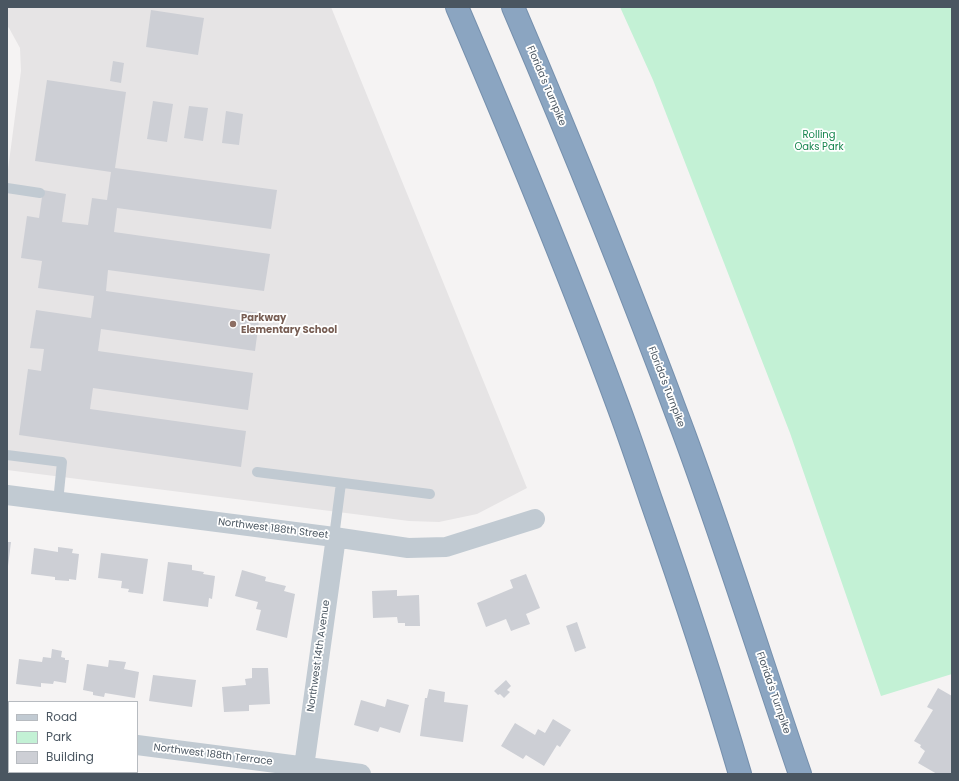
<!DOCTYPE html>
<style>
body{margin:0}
#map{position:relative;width:959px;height:781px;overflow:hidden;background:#f5f3f3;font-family:Poppins,sans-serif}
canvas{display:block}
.frame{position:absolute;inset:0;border:8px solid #4a5661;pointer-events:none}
.legend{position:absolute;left:8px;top:701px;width:130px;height:72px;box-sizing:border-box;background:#fff;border:1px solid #b7bbc0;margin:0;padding:5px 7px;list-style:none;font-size:12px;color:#4a5661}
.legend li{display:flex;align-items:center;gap:8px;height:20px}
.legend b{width:20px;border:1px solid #b7bbc0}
</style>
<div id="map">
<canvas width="959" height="781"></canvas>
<div class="frame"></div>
<ul class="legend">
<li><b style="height:5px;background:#c1cad2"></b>Road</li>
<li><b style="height:11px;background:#c3f1d5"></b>Park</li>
<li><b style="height:11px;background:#cdcfd5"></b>Building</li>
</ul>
</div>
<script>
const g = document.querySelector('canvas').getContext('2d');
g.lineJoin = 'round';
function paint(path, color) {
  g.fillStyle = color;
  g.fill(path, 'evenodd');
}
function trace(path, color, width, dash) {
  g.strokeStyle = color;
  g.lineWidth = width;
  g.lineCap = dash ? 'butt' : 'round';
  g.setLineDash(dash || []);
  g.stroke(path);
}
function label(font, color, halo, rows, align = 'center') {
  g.font = font + ' Poppins,sans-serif';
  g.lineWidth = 3.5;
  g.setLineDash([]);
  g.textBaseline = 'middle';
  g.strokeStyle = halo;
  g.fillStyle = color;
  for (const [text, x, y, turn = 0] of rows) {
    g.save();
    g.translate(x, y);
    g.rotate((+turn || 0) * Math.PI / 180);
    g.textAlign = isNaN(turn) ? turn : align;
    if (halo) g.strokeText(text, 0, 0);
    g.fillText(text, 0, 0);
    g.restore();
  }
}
paint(new Path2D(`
 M7,7H331L527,488L477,514L439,522L409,521L7,470V177L21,71L20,48L9,28L7,26Z`), '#e6e4e5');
paint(new Path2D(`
 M620,7H952V674L881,696L790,433L653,80Z`), '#c3f1d5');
paint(new Path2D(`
 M151,10L204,18L198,55L146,47Z
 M113,61L124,63L121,83L110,81Z
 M47,80L126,92L115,168L277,190L271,229L117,208L114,232L270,254L264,291L108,270L106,291L260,313L255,351L101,329L98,351L253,373L248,410L93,388L90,409L246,431L241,467L19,435L28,369L41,371L44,349L30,348L36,310L91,318L94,296L38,288L42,261L21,258L27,216L39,218L43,190L66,194L62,222L88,225L92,198L107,200L111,172L35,161Z
 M153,101L173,104L167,142L147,139Z
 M189,106L208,108L203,141L184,138Z
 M226,111L243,114L239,145L222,143Z
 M7,542H11L8,566H7Z
 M58,547L73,549L72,553L79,554L76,580L69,579V581L55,580V577L31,574L34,548L58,552Z
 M101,553L148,559L143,594L128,592L129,589L121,588L122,581L98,578Z
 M168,562L192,565V570L204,572L203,574L215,576L212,599L209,598L208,607L163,601Z
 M242,570L266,577L265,581L286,586L284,591L295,594L287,638L256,630L261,610L256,609L258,602L235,596Z
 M526,574L540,608L526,614L530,624L511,631L506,619L486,627L477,603L513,588L510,580Z
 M397,590V596L419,595L420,626H405V623H398L397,617L373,618L372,591Z
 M577,622L586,648L575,652L566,626Z
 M52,649L62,651L61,657L65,658V660H69L66,683L54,681L53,684L41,683V687L16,684L19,659L42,662L43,657L51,658Z
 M109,660L126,662L124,669L139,672L135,698L105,693L104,697L93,695V692L83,690L87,664L108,667Z
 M252,668H268L270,704L249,705V711L224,712L222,687L246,685L245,679L252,678Z
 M153,675L196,680L192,707L149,701Z
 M506,680L511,686L507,690L510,692L504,698L500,694L498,695L494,691Z
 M938,688L952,696V774H937L918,763L925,751L920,747L921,745L914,741L933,710L927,707Z
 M429,689L445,692L444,702L468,705L463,742L420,736L425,698H427Z
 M387,699L409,705L400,733L380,727L378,732L354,725L361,700L385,707Z
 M553,719L571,730L560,747L557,745L544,766L526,755L523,759L501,746L515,723L535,735L538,729L545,733Z`), '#cdcfd5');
const highway = new Path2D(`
 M457,7C513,138 568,270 617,403C629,435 640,468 651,500C683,591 713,682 740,774
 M513,7C573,147 630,288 683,431C725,544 761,660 800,774`);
trace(highway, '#7690ad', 24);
trace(new Path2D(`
 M7,188L40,193
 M7,455L62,462L58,502
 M257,472L430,494
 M334,537L341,483`), '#c1cad2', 10);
trace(new Path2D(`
 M7,495L334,537L408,548L446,547L535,519
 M7,728H9
 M137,745L361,774
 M303,774L336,537`), '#c1cad2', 20);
trace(highway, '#8ba5c1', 22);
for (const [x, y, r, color] of [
 [233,324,4,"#8d6e63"]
]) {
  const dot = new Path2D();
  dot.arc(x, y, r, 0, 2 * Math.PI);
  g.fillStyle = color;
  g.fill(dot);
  trace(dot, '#fff', 1.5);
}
label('10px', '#4a5661', '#fff', [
 ["Florida's Turnpike",546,86,67],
 ["Florida's Turnpike",666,387,69],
 ["Northwest 188th Street",273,529,7],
 ["Northwest 14th Avenue",319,656,-82],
 ["Florida's Turnpike",773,693,71],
 ["Northwest 188th Terrace",213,755,7]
]);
label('10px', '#17864f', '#fff', [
 ["Rolling",819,135],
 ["Oaks Park",819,147]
]);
label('bold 10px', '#785e54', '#fff', [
 ["Parkway",241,318],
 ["Elementary School",241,330]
], 'left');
</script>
